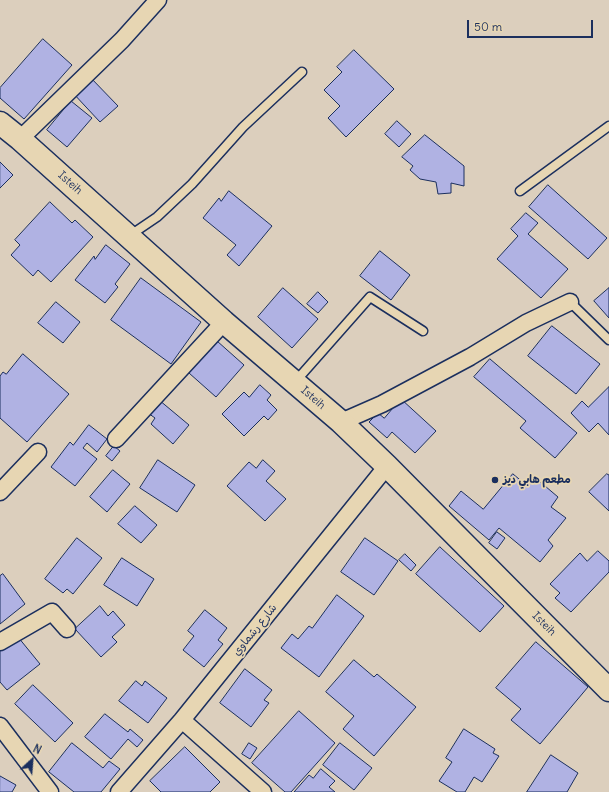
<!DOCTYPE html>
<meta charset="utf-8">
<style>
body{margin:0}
#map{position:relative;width:609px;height:792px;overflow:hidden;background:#dccfbd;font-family:Delius,sans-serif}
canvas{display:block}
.north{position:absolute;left:12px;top:740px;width:40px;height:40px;-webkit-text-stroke:3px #e7d6b3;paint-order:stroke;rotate:26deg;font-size:11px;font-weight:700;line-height:16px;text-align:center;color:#1b2f5e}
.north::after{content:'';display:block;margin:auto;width:14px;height:18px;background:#1b2f5e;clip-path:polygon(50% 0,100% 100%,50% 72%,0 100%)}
.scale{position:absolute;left:467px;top:20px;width:126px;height:18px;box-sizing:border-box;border:2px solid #1b2f5e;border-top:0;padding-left:5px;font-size:12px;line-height:14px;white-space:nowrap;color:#1b2f5e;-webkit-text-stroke:3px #e7d6b3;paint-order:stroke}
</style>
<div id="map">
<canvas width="609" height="792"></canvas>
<div class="north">N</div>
<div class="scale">50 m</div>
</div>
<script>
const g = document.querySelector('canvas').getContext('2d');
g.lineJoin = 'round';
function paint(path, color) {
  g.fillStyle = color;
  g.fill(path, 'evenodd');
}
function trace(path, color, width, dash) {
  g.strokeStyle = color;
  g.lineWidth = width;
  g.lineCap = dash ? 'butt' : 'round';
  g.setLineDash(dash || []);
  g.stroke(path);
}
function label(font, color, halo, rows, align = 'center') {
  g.font = font + ' Delius,"Playpen Sans Arabic",sans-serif';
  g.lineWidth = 3.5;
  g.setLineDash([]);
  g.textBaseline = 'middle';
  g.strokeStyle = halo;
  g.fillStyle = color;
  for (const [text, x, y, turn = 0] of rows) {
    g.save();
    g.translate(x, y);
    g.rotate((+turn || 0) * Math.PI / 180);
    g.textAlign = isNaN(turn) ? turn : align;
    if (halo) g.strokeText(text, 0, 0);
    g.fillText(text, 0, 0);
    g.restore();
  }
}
const building = new Path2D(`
 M43,39L72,65L24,119L0,98V88Z
 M354,50L394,89L346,137L328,118L340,106L324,90L342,72L337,67Z
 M89,76L118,106L100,122L72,92Z
 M71,101L92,118L67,147L47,130Z
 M397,121L411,134L399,147L385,134Z
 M425,135L464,166V186L451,183V193L438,194L436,182L420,179L410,170L413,166L402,157Z
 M0,162L13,175L0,188Z
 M548,185L607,238L588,259L529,207Z
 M229,191L272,226L239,266L227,255L236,245L203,218L219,198L221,201Z
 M50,202L72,223L75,220L93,237L51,282L38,270L33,276L11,255L20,245L15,240Z
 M526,213L538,223L528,234L568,269L541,298L497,259L518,236L511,229Z
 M106,245L130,264L115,284L118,287L105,303L75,280L94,256L95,259Z
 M380,251L410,275L391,300L360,276Z
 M141,278L201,322L171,364L111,320Z
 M283,288L318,319L292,348L258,317Z
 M609,288V318L594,301Z
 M318,292L328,302L318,313L307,304Z
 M56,302L80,322L63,343L38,323Z
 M552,326L600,364L576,394L528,356Z
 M217,341L244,365L216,397L189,373Z
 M23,354L69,394L27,442L0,418V376L3,372L6,374Z
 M490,359L577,433L555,458L520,428L526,421L474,377Z
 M260,385L271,395L267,400L277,410L268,420L264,416L244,436L222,414L244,392L249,397Z
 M609,387V435L598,423L589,432L571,413L582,401L588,407Z
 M401,399L436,431L415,453L392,432L387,438L369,422L378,413L384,418Z
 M159,400L189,425L173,444L151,424L155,418L148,413Z
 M89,425L107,439L97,452L87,443L83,448L97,459L75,486L51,467L70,442L73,445Z
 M114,446L120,451L112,461L106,456Z
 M158,460L195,485L177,512L140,488Z
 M263,460L275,471L266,481L286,499L265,521L227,486L249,462L256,468Z
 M113,470L130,484L107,512L90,497Z
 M513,474L525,484L532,475L558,497L551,507L566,518L548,540L553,546L540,562L499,528L489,540L449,506L461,491L483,509Z
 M607,474L609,475V511L589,492Z
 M135,506L157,525L141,543L118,524Z
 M497,532L505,538L497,549L489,543Z
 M77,538L102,558L73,594L67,589L63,593L45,579Z
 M365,538L398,561L374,595L341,572Z
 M440,547L504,606L480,632L416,574Z
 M598,551L609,561V572L571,612L555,598L560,593L550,584L580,553L587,561Z
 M405,554L416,565L411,571L399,560Z
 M122,558L154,579L137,606L104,585Z
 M3,574L25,604L0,624V576Z
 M337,595L364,616L319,677L281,648L292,634L298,639L309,626L312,628Z
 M100,606L108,616L113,611L125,625L112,637L117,642L101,657L75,629Z
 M205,610L227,628L218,640L223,644L204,667L183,650L194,636L188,631Z
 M18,637L40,664L7,690L0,682V651Z
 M536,642L588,687L540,744L511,720L521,709L496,688Z
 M354,660L374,677L377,674L416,707L374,756L343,729L354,716L326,692Z
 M245,669L272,690L264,700L269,703L251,727L220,703Z
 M136,681L142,686L145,681L167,698L148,723L119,701Z
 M33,685L73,723L55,742L15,704Z
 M299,711L335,743L291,792H285L252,763Z
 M105,714L128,732L130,729L143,740L137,747L128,739L111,759L85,737Z
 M464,729L495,749L493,753L499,756L482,782L474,777L465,792H457L439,781L452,762L446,758Z
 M72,743L103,768L109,761L120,769L101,792H74L49,772Z
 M249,743L257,748L250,759L242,754Z
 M340,743L372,768L354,790L323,765Z
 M185,747L220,782L210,792H161L150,781Z
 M551,755L578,773L567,792H527Z
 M321,769L335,781L329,787L335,792H294L309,775L313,778Z
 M0,776L16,785L12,792H0Z`);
paint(building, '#b0b2e3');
trace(building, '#1b2f5e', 1);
const lane = new Path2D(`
 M520,191L609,126
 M129,236L157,217L192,184L243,127L302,72
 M570,302L609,340
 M295,382L370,297L423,331`);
const street = new Path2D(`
 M20,139L122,40L158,0
 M341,422L382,404L470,357L526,323L570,302
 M116,439L224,322
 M0,492L38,452
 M0,642L52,612L67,629
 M182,720L263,792
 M0,726L50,792
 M119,792L182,720L387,466`);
const secondary = new Path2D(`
 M0,123L20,139L224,322L341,422L387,466L609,690`);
trace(lane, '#1b2f5e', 11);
trace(street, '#1b2f5e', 19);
trace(secondary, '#1b2f5e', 25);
trace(lane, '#e7d6b3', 8);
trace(street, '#e7d6b3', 16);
trace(secondary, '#e7d6b3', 22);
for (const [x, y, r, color] of [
 [495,480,4,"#1b2f5e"]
]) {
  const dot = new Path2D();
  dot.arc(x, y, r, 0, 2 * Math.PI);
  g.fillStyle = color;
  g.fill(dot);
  trace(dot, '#e7d6b3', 1.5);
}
label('11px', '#1b2f5e', '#e7d6b3', [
 ["Isteih",70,183,42],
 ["Isteih",313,398,41],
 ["Isteih",544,624,45],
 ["شارع رشماوي",255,630,-51]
]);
label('bold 11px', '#1b2f5e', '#e7d6b3', [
 ["مطعم هابي ديز",503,480]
], 'left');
</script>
